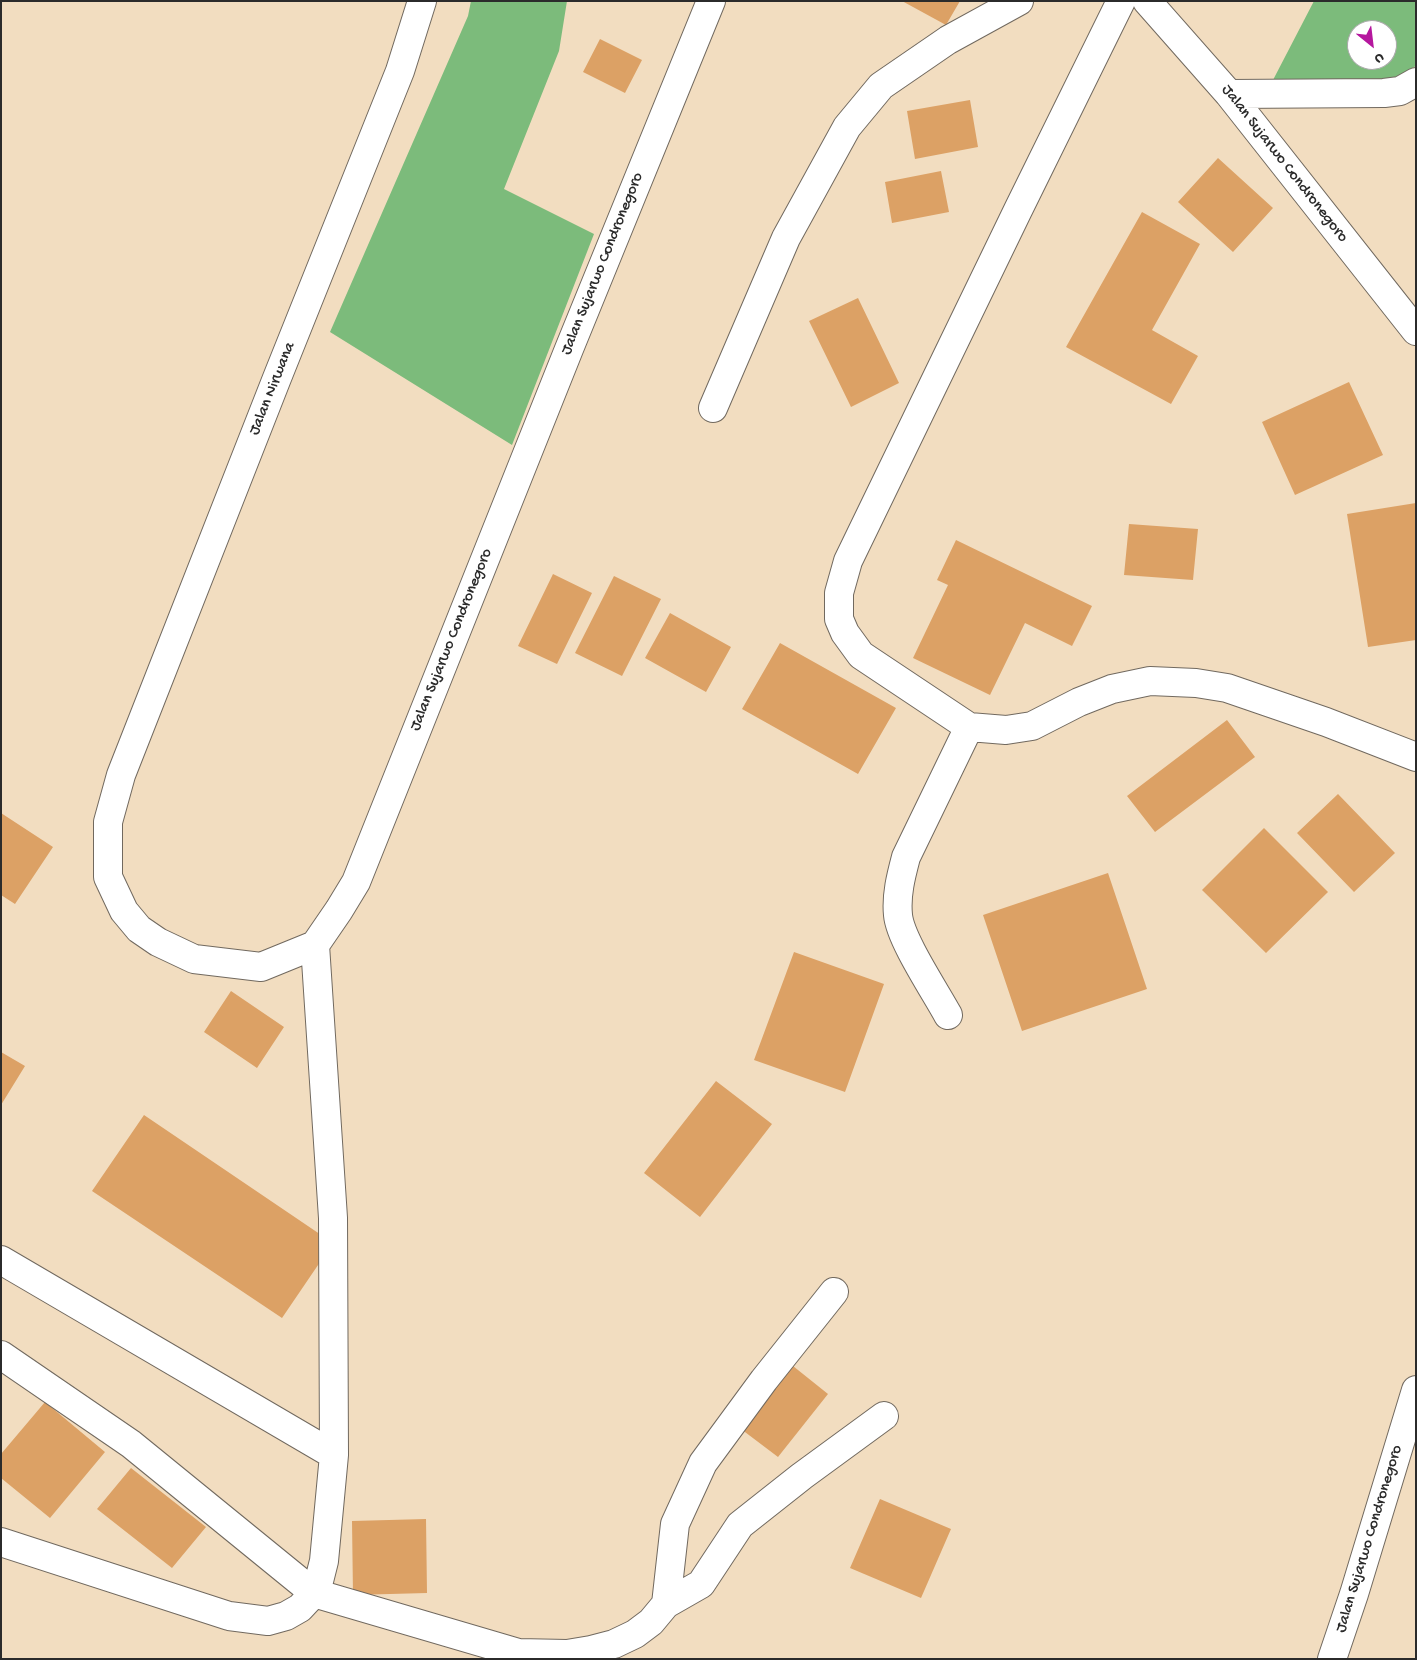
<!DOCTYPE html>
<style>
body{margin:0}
#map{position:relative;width:1417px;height:1660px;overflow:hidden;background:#f2ddc0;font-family:"Gochi Hand",sans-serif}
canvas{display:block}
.frame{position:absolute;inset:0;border:2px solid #2b2b2b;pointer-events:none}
.north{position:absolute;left:1347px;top:20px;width:50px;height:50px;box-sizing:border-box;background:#fff;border:1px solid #aaa;border-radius:50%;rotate:151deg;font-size:14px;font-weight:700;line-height:20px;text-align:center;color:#2b2b2b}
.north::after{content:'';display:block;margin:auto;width:18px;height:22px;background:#b5179e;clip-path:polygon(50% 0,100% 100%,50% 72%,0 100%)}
</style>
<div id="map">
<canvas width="1417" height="1660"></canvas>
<div class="frame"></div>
<div class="north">U</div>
</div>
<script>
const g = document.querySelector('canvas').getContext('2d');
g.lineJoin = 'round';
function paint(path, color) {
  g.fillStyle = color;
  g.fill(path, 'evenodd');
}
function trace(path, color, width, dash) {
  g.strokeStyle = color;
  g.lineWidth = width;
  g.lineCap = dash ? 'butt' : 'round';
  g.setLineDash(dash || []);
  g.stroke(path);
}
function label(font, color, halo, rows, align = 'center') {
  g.font = font + ' "Gochi Hand",sans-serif';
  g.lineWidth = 5;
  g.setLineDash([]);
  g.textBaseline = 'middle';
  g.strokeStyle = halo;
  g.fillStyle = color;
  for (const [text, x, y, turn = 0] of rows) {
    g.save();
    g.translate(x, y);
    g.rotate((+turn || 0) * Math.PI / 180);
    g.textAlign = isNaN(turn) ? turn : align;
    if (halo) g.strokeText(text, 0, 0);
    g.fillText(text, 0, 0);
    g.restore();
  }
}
paint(new Path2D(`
 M471,1H567L559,51L504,189L594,234L512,445L330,332L468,16Z
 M1314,1H1416V66L1386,82L1273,80ZM1357,30H1387V60H1357Z`), '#7cbb7b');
paint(new Path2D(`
 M902,1H960L946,25Z
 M600,39L642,60L625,93L583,72Z
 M970,100L978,147L915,159L907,111Z
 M1218,158L1273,208L1233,252L1178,202Z
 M941,171L949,212L892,223L885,182Z
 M1142,212L1200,244L1152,330L1198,356L1171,404L1066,347Z
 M858,298L899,383L851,407L809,321Z
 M1349,382L1383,455L1295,495L1262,422Z
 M1416,503V640L1368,647L1347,514Z
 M1129,524L1198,529L1193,580L1124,575Z
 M956,540L1092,606L1072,646L1025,623L990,695L913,658L948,585L937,580Z
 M553,574L592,593L557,664L518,646Z
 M614,576L661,599L622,676L575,653Z
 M670,613L731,647L706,692L645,658Z
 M780,643L896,708L858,774L742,709Z
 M1227,720L1255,757L1155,832L1127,796Z
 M1338,794L1395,853L1354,892L1297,833Z
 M1,813L53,847L15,904L1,895Z
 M1264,828L1328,892L1266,953L1202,890Z
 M1108,873L1147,989L1022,1031L983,915Z
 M794,952L884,984L845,1092L754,1060Z
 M231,991L284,1027L257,1068L204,1032Z
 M1,1052L25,1066L1,1105Z
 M716,1081L772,1124L700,1217L644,1173Z
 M144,1115L333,1243L282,1318L92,1191Z
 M788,1362L828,1394L778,1457L737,1426Z
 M45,1402L105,1452L50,1518L1,1478V1454Z
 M131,1468L206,1527L172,1568L97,1509Z
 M880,1499L951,1529L921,1598L850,1568Z
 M426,1519L427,1593L353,1595L352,1521Z`), '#dca165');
const minor = new Path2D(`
 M422,1L400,71L277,378L121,775L108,822V877L124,911L139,929L158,942L194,959L261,967L315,945L339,910L356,882L569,349L711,1
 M1121,1L1018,210L848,561L839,593V619L845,633L861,655L969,727L1006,730L1032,726L1079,702L1112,689L1150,681L1196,683L1227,688L1326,722L1416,757
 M1147,1L1229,94L1416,331
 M1229,94L1384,93L1400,91L1416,82
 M713,408L786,238L847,127L881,86L948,40L1019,1
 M948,1015C935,991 900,939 898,915C896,895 901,876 906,857L969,727
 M1,1260L334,1455
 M1,1355L131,1444L314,1593L518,1653L567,1654L591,1650L614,1644L635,1634L651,1622L666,1604L701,1584L740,1525L802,1476L884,1416
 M1,1542L229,1616L268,1621L286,1616L300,1608L314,1593L319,1581L324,1561L334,1455L333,1218L315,945
 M666,1604L675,1524L703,1463L764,1380L834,1292
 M1332,1659L1354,1594L1416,1390`);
trace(minor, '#71695f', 30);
trace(minor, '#fff', 28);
label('16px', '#2b2b2b', '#fff', [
 ["Jalan Sujarwo Condronegoro",1284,164,52],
 ["Jalan Sujarwo Condronegoro",603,264,-68],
 ["Jalan Nirwana",273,389,-68],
 ["Jalan Sujarwo Condronegoro",452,640,-68],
 ["Jalan Sujarwo Condronegoro",1370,1539,-73]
]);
</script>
